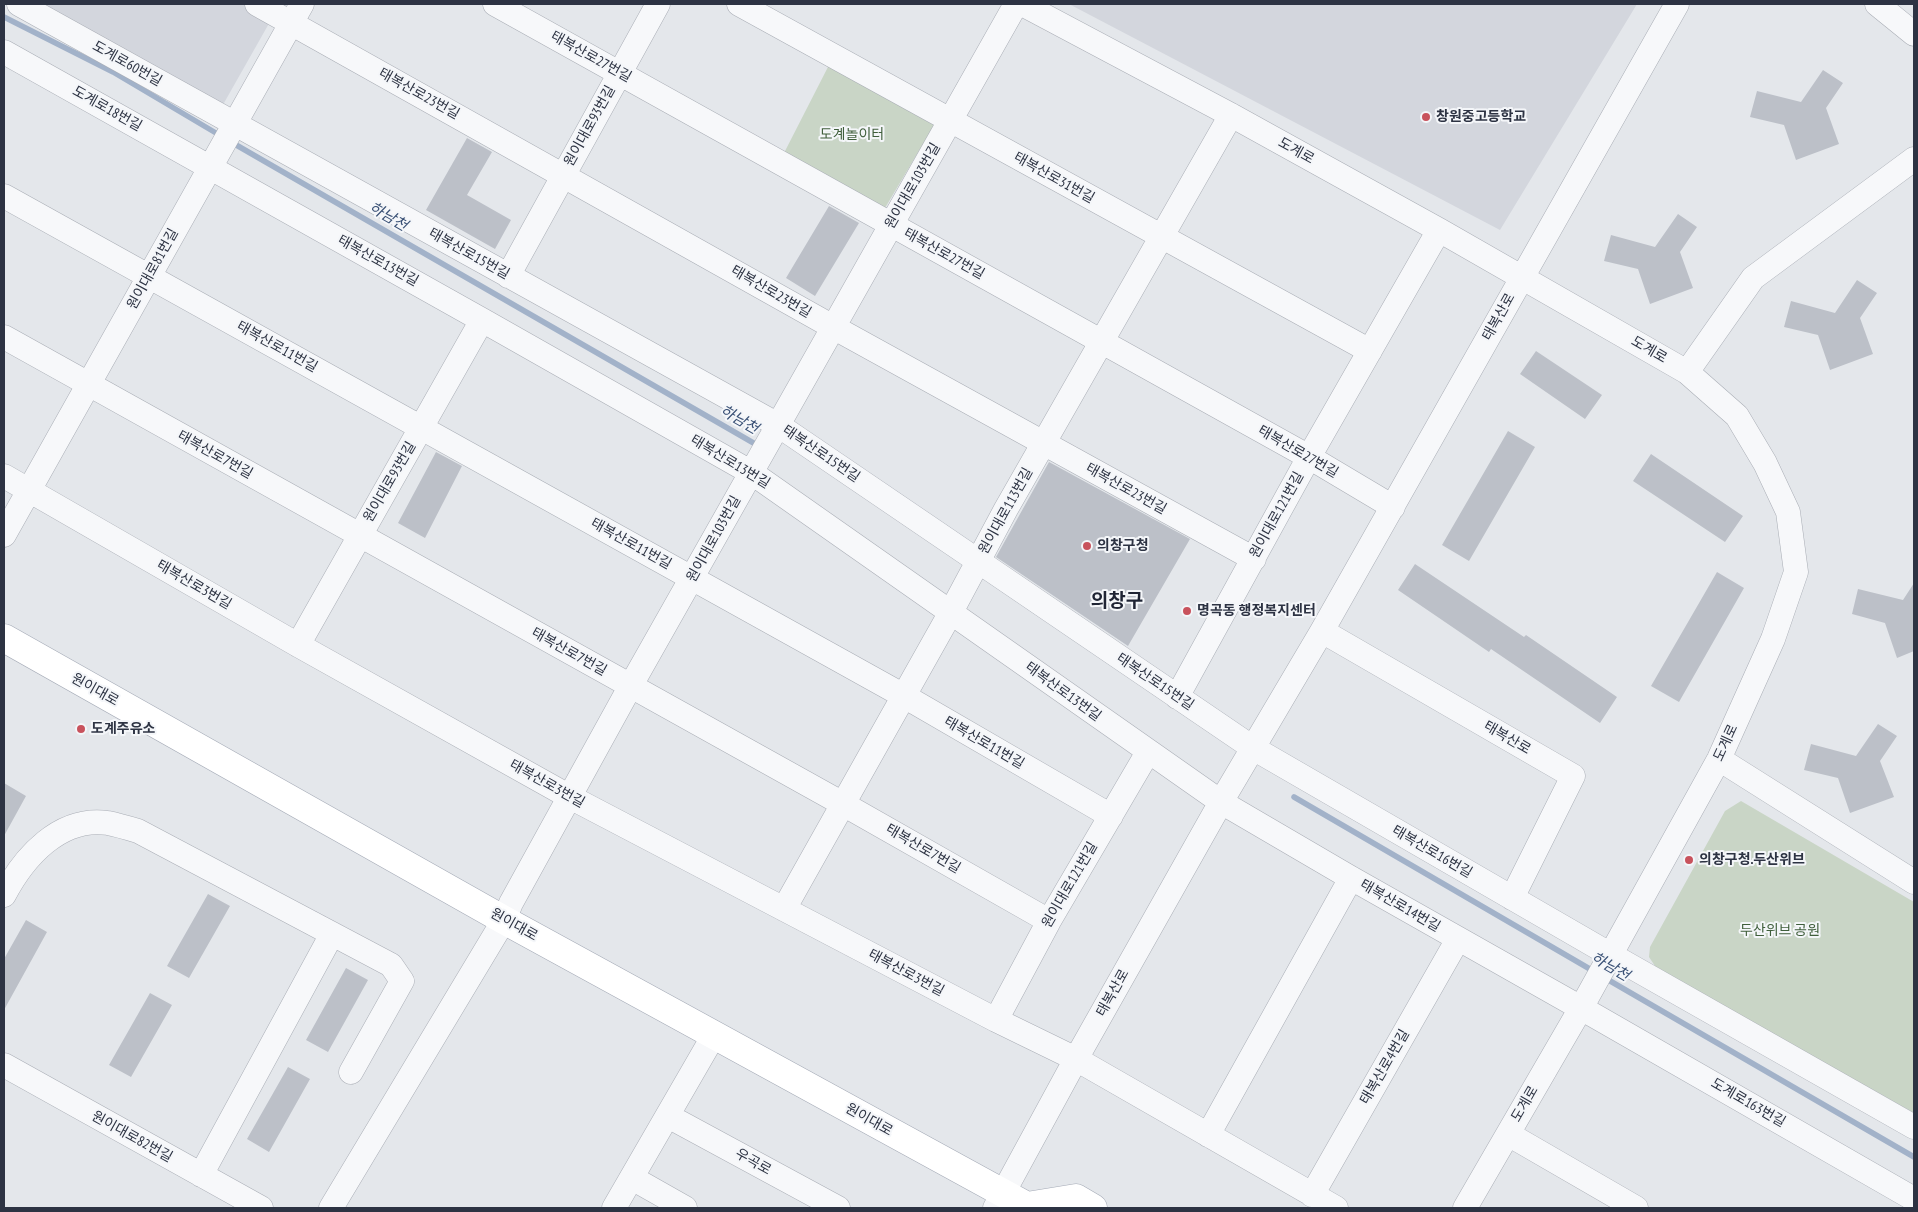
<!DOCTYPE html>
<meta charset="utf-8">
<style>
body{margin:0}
#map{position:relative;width:1918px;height:1212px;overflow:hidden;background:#e4e7eb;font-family:"PT Sans Narrow",sans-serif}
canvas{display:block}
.frame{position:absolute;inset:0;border:5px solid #2d3343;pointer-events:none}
</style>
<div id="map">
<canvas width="1918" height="1212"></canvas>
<div class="frame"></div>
</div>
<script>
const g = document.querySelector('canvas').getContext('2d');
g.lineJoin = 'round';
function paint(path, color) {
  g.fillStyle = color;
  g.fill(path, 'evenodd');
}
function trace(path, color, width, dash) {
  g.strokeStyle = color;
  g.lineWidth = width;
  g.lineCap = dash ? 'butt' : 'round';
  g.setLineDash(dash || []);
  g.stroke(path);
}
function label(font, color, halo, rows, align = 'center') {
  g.font = font + ' "PT Sans Narrow","Noto Sans KR",sans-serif';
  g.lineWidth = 4;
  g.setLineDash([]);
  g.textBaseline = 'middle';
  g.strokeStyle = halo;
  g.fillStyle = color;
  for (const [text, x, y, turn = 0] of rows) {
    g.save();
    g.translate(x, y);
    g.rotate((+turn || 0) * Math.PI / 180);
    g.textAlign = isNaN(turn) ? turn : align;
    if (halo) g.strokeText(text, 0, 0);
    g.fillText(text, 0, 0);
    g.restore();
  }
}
paint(new Path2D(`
 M28,4H280L220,110Z
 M1069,4H1637L1500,230Z`), '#d3d6dd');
paint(new Path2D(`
 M829,65L936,122L885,208L783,155Z
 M1741,801L1914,902V1113L1657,969L1649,957L1650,947L1725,811Z`), '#c9d5c6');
trace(new Path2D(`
 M4,17L113,72L221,136
 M231,142L757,445
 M1294,797L1595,972
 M1605,978L1914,1157`), '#a2b2c9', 5.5);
paint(new Path2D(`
 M1823,70L1843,83L1826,108L1839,144L1796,160L1784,125L1750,117L1757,91L1801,102Z
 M467,138L492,152L467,195L511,220L495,249L426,210Z
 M829,206L859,223L815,296L786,278Z
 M1678,214L1697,227L1680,252L1693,288L1650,304L1638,269L1604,261L1611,235L1655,247Z
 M1857,280L1877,293L1860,318L1873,354L1830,370L1818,335L1784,327L1791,301L1835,313Z
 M1536,351L1602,395L1585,419L1520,374Z
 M1508,431L1535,447L1469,561L1442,545Z
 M436,452L462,466L425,538L398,523Z
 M1651,454L1743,516L1725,542L1633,481Z
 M1049,462L1190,539L1128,646L996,557Z
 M1415,564L1524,637L1526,635L1617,697L1600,723L1491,649L1489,652L1398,590Z
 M1717,572L1744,588L1679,702L1651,686Z
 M1914,583V651L1897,658L1885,623L1852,614L1858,589L1903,600Z
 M1878,724L1897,736L1880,761L1894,797L1850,813L1838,778L1804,770L1811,744L1856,756Z
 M4,783L26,796L4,836Z
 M208,894L230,906L189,978L167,966Z
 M26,920L47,932L4,1010V959Z
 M346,968L368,980L328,1052L306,1040Z
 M150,993L172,1005L131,1077L109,1065Z
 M288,1067L310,1079L269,1152L247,1139Z`), '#bcc0c8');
const minor = new Path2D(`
 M19,4L778,425L1253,748L1611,955L1914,1127
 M257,4L833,327L1254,559
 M495,4L1309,457L1393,507
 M739,4L1370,351
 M1022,4L1231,115L1439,230L1687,372L1737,416L1765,463L1788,512L1796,572L1773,639L1719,759L1585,1001L1465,1208
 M1877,4L1914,34
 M4,52L482,320L752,473L1221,802L1351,878L1595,1016L1914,1199
 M4,196L904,696L1111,816
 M508,276L658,4
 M4,337L843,804L1049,921
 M1687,372L1753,278L1914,159
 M4,476L298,645L570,797L996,1020L1076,1059L1336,1208
 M4,535L302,4
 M1322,631L1573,776L1512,898
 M298,645L482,320
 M1177,697L1309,457L1439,230
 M1719,759L1914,882
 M4,895C24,857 60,816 108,823C118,825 128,828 138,831L391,965L402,981L351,1072
 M784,909L951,612L1006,509L1231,115
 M996,1020L1049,921L1148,752
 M4,1065L261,1208
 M668,1116L838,1208
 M1508,1134L1636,1208
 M1208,1135L1351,878
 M201,1175L332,934
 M632,1178L685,1208
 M1312,1195L1458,939
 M331,1208L504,920L511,903L630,687L1016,4
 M614,1208L714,1035
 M995,1208L1076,1059L1221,802L1322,631L1677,4`);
const major = new Path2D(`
 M4,638L504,920L1003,1193L1027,1206L1076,1198L1093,1208`);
trace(minor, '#a9adb5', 25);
trace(major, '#a4aab6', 29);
trace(minor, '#f7f8fa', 24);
trace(major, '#fff', 28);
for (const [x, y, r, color] of [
 [1426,117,5,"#c8525c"],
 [1087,546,5,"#c8525c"],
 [1187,611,5,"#c8525c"],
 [81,729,5,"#c8525c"],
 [1689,860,5,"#c8525c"]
]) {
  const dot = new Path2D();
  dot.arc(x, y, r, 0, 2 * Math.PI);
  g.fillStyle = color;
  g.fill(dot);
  trace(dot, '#f4f6f9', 2);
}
label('14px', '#2d3343', '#f4f6f9', [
 ["태복산로27번길",591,57,29],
 ["도계로60번길",127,64,29],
 ["태복산로23번길",419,94,29],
 ["도계로18번길",107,109,29],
 ["원이대로93번길",590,126,-61],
 ["도계로",1296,151,29],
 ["태복산로31번길",1054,178,29],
 ["원이대로103번길",913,186,-60],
 ["태복산로15번길",469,254,29],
 ["태복산로27번길",944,254,29],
 ["태복산로13번길",378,261,29],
 ["원이대로81번길",153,269,-61],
 ["태복산로23번길",771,292,30],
 ["태복산로",1499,317,-61],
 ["태복산로11번길",277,347,29],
 ["도계로",1649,350,30],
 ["태복산로27번길",1298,452,30],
 ["태복산로15번길",821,454,34],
 ["태복산로7번길",215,455,29],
 ["태복산로13번길",730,462,31],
 ["원이대로93번길",390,482,-60],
 ["태복산로23번길",1126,489,29],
 ["원이대로113번길",1006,511,-61],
 ["원이대로121번길",1277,515,-61],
 ["원이대로103번길",714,539,-61],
 ["태복산로11번길",631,544,29],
 ["태복산로3번길",194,585,30],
 ["태복산로7번길",569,652,29],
 ["태복산로15번길",1155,682,34],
 ["원이대로",95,690,29],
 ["태복산로13번길",1063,692,36],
 ["태복산로",1507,738,30],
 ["태복산로11번길",984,743,30],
 ["도계로",1726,743,-65],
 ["태복산로3번길",547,784,29],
 ["태복산로7번길",923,849,30],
 ["태복산로16번길",1432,852,30],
 ["원이대로121번길",1070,885,-60],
 ["태복산로14번길",1400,906,30],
 ["원이대로",514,925,29],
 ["태복산로3번길",906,973,28],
 ["태복산로",1113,993,-61],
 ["태복산로4번길",1385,1067,-60],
 ["도계로163번길",1748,1103,30],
 ["도계로",1525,1104,-60],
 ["원이대로",869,1120,29],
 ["원이대로82번길",132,1137,29],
 ["우곡로",753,1162,29]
]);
label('bold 14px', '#2d3343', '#f4f6f9', [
 ["창원중고등학교",1436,117],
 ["의창구청",1097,546],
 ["명곡동 행정복지센터",1197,611],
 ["도계주유소",91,729],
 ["의창구청.두산위브",1699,860]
], 'left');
label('14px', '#3f5e3b', '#f4f6f9', [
 ["도계놀이터",852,135],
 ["두산위브 공원",1780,931]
]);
label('italic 15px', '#395075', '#f4f6f9', [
 ["하남천",388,217,30],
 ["하남천",739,420,30],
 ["하남천",1610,967,30]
]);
label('bold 19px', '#1f2434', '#f4f6f9', [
 ["의창구",1117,602]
]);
</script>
